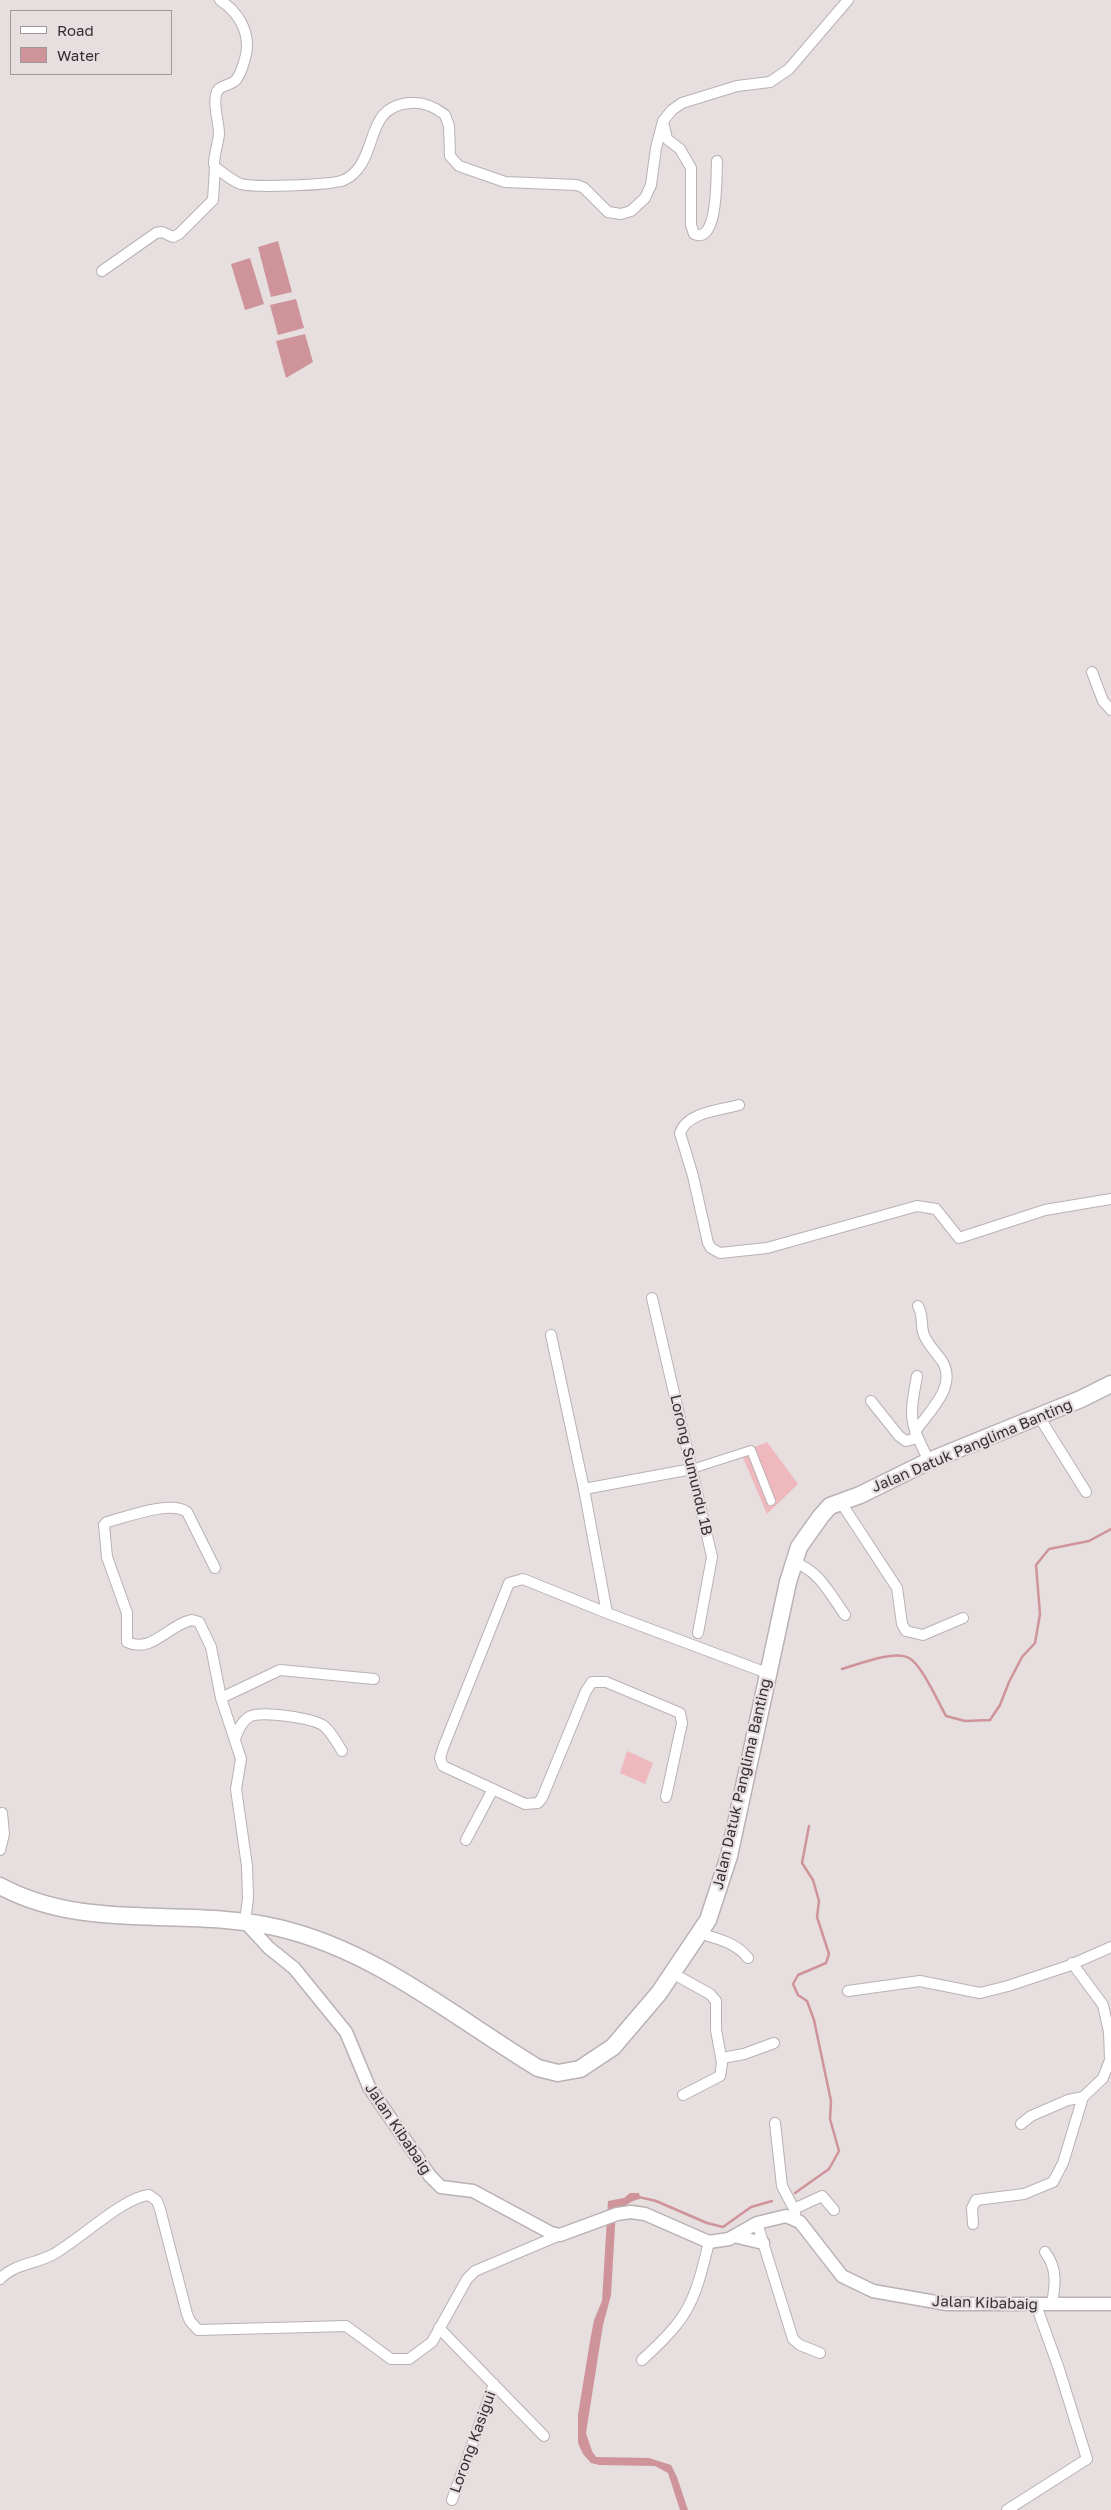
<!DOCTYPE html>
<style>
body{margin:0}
#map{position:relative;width:1111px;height:2510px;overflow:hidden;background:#e6dedf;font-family:"Golos Text",sans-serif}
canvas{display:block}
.legend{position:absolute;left:10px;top:10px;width:162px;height:65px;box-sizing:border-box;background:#e6dedf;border:1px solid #9f9899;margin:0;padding:6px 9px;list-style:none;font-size:15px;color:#343031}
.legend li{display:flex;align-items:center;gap:10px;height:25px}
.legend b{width:25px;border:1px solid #9f9899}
</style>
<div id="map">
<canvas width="1111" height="2510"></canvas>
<ul class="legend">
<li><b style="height:6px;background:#fff"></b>Road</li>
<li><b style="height:14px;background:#cf949a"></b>Water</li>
</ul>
</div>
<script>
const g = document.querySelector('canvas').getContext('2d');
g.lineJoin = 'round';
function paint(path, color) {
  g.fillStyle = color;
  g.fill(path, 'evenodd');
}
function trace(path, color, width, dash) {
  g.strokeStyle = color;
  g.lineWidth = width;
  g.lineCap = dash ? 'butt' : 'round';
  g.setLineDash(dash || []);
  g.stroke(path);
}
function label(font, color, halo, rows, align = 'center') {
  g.font = font + ' "Golos Text",sans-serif';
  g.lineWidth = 4.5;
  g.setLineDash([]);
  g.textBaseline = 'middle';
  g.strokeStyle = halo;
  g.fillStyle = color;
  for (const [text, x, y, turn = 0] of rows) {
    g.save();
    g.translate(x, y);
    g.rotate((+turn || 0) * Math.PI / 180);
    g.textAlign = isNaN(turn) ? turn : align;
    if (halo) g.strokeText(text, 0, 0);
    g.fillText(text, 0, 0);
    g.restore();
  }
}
paint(new Path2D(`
 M767,1442L798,1484L767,1514L741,1453Z
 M627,1751L653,1763L645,1784L620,1773Z`), '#eeb8bd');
paint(new Path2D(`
 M278,241L292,292L271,297L258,247Z
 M250,258L264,304L245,310L231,264Z
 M296,299L304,328L278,335L270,305Z
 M305,334L313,362L286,378L276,341Z
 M630,2193H639L640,2199C631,2200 626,2207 616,2209L611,2295L603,2325L586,2433L592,2451L596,2457L649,2458L671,2465L677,2477L688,2510H680L668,2473L655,2466L599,2465L591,2463L583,2454L578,2443V2415L590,2341L594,2320L602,2301L608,2201L624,2198Z`), '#cf949a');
trace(new Path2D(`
 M842,1669C859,1664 893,1650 909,1658C922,1665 938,1702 946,1716L965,1721L990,1720L1000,1705L1009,1682L1022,1657L1035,1643L1040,1614L1036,1565L1049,1549L1089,1541L1111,1529
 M795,2193L829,2169L839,2151L830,2119L831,2101L814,2020L807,2001L798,1995L793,1984L798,1975L826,1963L829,1954L817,1917L819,1901L813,1880L802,1863L809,1826
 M639,2197L656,2201L707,2223L723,2227L751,2207L772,2201`), '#cf949a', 2.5);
const pedestrian = new Path2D(`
 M692,1469L751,1450L771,1501`);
const minor = new Path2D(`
 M220,0C241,14 253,37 244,62C242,69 240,75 236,80C230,86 217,85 216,95C213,107 219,121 219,134C218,144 214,154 214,164L215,167C223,173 232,181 241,184C255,188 326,185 341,181C346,180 353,175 357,170C377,147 368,106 410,103C424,102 434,106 445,115L449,126L450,156L459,166L505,182L577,185L584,188L608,212L621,214L631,211L645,198L651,185L656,148L663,121L672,110L682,103L737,86L770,82L789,69L848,0
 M663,121L667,139L680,149L691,168V225L694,234C719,245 716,174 717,161
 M102,271L156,233L162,232L173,237L179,234L213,200L215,167
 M1092,672L1103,701L1111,710
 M739,1105C721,1110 687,1112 680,1133L693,1176L708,1243L711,1248L720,1253L767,1248L917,1206L936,1209L959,1238L1045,1210L1111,1199
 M652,1298L712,1557L698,1633
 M551,1335L584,1489L607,1613
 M917,1376C909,1419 909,1421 929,1461
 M871,1401L899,1436L906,1441L917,1438
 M1038,1415L1086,1492
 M915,1432C928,1412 958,1387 942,1361C936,1352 928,1345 924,1335C920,1325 924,1316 918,1306
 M584,1489L692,1469
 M840,1501L897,1588L902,1624L906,1631L923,1635L963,1618
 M793,1562C819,1570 830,1594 845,1615
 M215,1568L187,1512C170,1500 127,1517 107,1522L104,1525L107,1557L127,1613V1642C152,1654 169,1624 192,1620L199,1622L211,1647L221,1698L241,1759L236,1789L247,1866L248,1898L245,1922
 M221,1698L280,1670L374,1679
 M235,1739C238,1731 241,1722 249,1717C260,1710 313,1718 324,1726C332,1733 337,1743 342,1751
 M666,1797L682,1723L680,1713L606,1682H592L586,1691L542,1798L538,1803L525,1804L443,1766L440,1758L443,1748L509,1583L523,1579L607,1613L767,1673
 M466,1840L493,1789
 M0,1850L4,1834L2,1813
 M699,1933C718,1939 735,1942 748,1958
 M672,1973L710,1994L716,2001V2030L722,2063L720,2076L683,2095
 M848,1991L920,1981L980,1993L1008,1986L1068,1966L1111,1947
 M722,2058L744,2054L774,2043
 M775,2123L782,2186L794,2209L796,2219
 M1021,2124L1031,2116L1068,2100L1083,2097L1103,2078L1110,2060L1109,2032L1103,2005L1072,1963
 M794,2209L822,2196L834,2210
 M757,2223L793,2339L800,2345L820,2353
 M973,2224L972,2208L976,2200L1024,2194L1053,2182L1063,2163L1083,2097
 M1045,2252C1058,2269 1055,2285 1052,2305
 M0,2279C14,2264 34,2264 52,2255C77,2242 123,2197 149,2195L157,2201L160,2209L187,2314L190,2321L198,2330L346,2326L391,2359H409L432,2342L467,2279L475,2271L560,2235
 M439,2328L544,2436
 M642,2360C654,2349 667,2337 677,2324C696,2301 702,2270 709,2242
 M452,2500L494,2384
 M1007,2510L1087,2459L1059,2369L1036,2305`);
const tertiary = new Path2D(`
 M245,1922L269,1948L294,1968L346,2032L369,2087L430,2176L441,2187L473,2191L551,2233L560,2235L617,2214L631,2212L645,2214L709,2242L729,2239L757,2223L786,2216L800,2222L842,2276L873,2291L947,2304H1111
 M734,2236L763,2243`);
const primary = new Path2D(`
 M0,1886C87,1933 186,1906 279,1928C376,1951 454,2017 538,2068L558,2073L580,2069L613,2047L659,1993L708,1920L729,1856L788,1582L799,1547L821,1516L830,1506L860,1495L929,1461L1081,1399L1111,1384`);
trace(pedestrian, '#b9b1b2', 10);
trace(minor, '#b9b1b2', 12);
trace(tertiary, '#b9b1b2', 15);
trace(primary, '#b9b1b2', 19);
trace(pedestrian, '#fff', 8);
trace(minor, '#fff', 10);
trace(tertiary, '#fff', 12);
trace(primary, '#fff', 16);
label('15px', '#343031', '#e6dedf', [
 ["Jalan Datuk Panglima Banting",972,1446,-23],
 ["Lorong Sumundu 1B",691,1465,77],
 ["Jalan Datuk Panglima Banting",742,1784,-77],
 ["Jalan Kibabaig",398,2129,56],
 ["Jalan Kibabaig",985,2303,2],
 ["Lorong Kasigui",473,2442,-70]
]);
</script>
